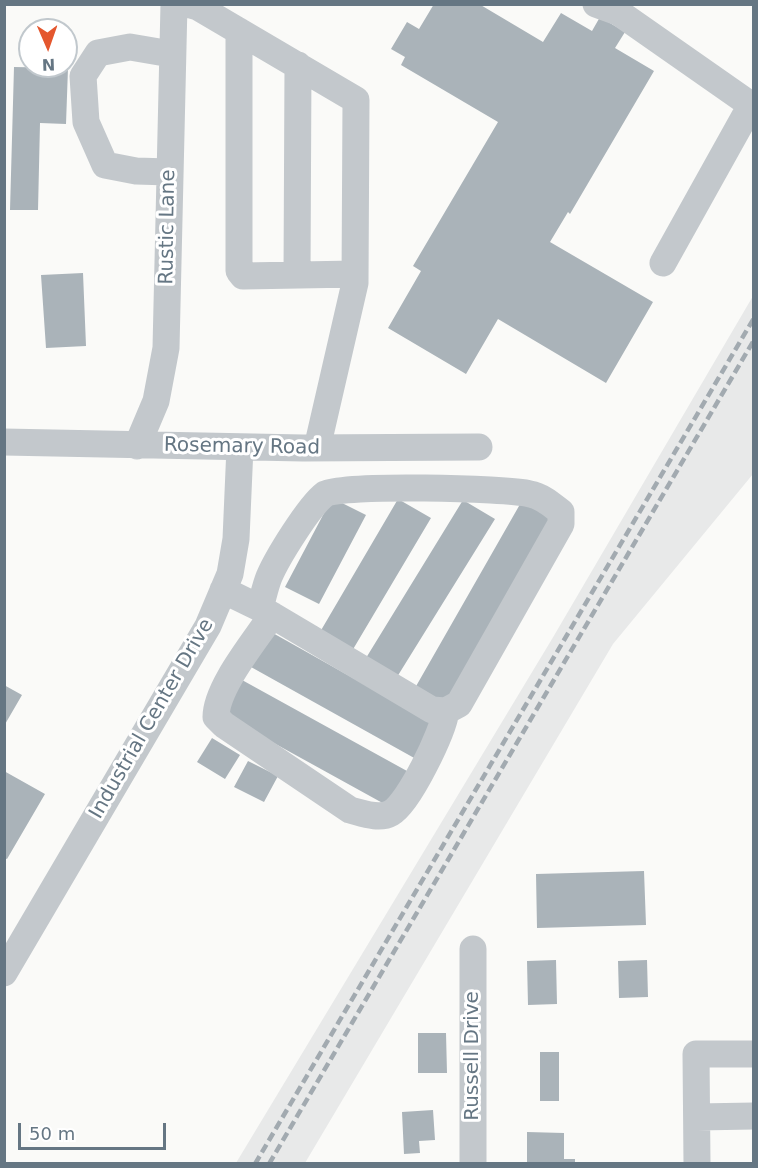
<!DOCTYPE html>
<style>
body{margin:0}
#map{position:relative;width:758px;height:1168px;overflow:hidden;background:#fafaf8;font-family:"DejaVu Sans",sans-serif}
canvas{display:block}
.frame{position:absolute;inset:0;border:6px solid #657683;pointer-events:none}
.north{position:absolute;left:18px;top:18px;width:60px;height:60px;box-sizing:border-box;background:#fff;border:2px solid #c1c8cd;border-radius:50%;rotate:178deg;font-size:16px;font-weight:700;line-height:24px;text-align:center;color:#657683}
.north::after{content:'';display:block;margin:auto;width:21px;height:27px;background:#e4572e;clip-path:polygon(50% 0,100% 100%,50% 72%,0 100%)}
.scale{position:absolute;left:18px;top:1123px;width:148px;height:27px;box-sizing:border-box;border:3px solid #657683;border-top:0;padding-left:8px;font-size:18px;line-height:21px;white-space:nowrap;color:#657683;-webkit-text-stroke:4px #fff;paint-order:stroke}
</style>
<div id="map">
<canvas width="758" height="1168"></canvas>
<div class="frame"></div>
<div class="north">N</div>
<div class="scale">50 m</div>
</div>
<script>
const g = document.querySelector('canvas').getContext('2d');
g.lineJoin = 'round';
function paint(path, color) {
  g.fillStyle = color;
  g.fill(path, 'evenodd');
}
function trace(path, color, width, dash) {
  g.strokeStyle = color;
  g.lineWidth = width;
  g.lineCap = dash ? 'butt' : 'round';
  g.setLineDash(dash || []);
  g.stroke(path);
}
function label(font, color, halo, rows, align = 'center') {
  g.font = font + ' "DejaVu Sans",sans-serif';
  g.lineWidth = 6;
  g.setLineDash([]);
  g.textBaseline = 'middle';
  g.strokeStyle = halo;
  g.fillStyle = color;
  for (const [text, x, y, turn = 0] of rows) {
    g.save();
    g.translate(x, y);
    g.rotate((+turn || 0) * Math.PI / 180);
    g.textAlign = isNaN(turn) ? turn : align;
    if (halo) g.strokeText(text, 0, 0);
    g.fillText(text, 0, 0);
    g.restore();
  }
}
paint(new Path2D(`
 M753,296V474L613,644L305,1163H236L552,639Z`), '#e8e9e9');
paint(new Path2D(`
 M434,4H479L543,42L561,13L592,31L600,17L625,32L615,48L654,71L570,214L568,212L550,242L653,302L606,383L498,319L466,374L388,328L421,271L413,266L498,122L401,65L405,57L391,49L407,22L419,29Z
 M14,67L68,68L66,124L40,123L38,210H10Z
 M83,273L86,346L46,348L41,275Z
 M332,498L366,515L319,604L285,587Z
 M398,499L431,518L352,651L320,632Z
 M523,499L555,517L448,706L415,688Z
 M463,500L495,519L397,677L366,658Z
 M271,632L435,724L416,759L251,667Z
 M242,680L407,771L388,806L223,715Z
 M4,685L22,695L4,726Z
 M212,738L240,755L225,779L197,762Z
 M248,761L278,776L264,802L234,787Z
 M4,771L45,794L7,859L4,858Z
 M644,871L646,925L537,928L536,874Z
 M556,960L557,1004L528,1005L527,961Z
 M647,960L648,997L619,998L618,961Z
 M418,1033H446L447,1073H418Z
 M540,1052H559V1101H540Z
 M433,1110L435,1140L419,1141L420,1153L404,1154L402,1112Z
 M527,1132L564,1133V1159H575V1164H527Z`), '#aab3b9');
trace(new Path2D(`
 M187,4L198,7L356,100L355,283L317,448
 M596,4L618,12L751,105L663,263
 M239,31V271L243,276L355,274
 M169,172L136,171L105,165L86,122L83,76L98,53L130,47L171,54
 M297,275L298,65
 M4,442L303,448L479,447
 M137,446L156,401L166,348L174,4
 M223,590L260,608L432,710L446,711L459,704L561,524V512C552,505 542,496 530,494C507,488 340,484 325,494C309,506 277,558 269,577C265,587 263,598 260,608
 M272,615C255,641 216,687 216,717L224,725L350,810C362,813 379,820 391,813C409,803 443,732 446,711
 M473,949V1164
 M4,973L208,626L230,574L236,539L240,447
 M697,1117L754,1116
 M697,1164L696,1054H754`), '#c3c8cc', 27);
trace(new Path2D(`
 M255,1164L754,318
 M269,1164L754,340`), '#a2aab0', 4.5, [9, 4.5]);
label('20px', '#657683', '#fff', [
 ["Rustic Lane",168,227,-89],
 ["Rosemary Road",242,447,1],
 ["Industrial Center Drive",152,719,-60],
 ["Russell Drive",473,1056,-90]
]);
</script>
